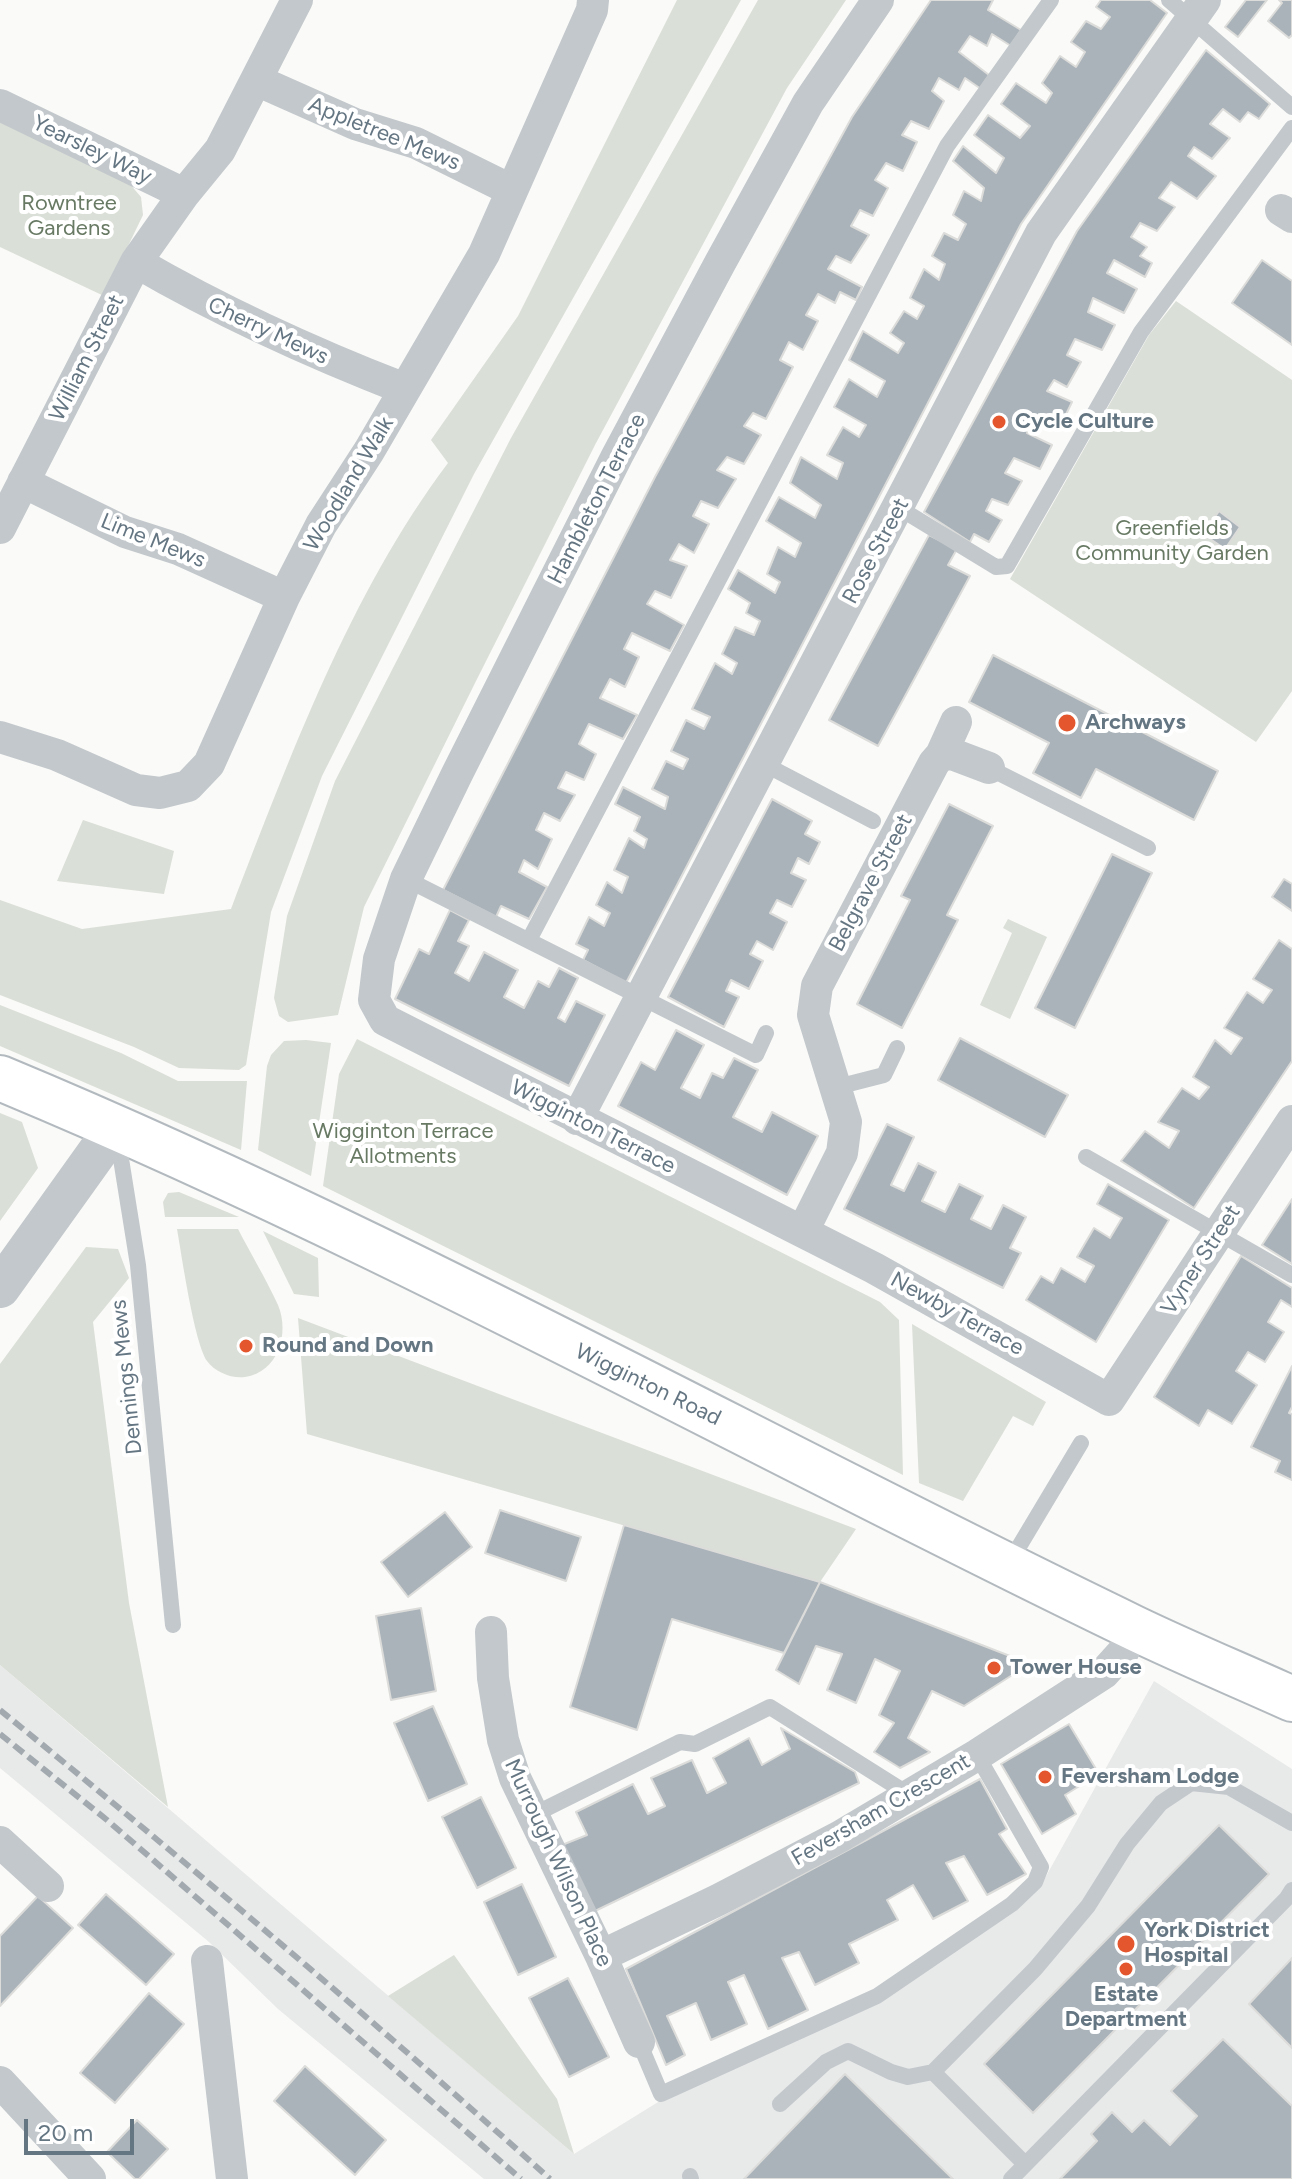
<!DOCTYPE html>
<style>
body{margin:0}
#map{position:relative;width:1292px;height:2179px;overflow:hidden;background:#fafaf8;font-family:Figtree,sans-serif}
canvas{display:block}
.scale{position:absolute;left:24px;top:2119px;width:110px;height:36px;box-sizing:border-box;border:4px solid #657683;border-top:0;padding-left:10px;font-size:24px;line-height:28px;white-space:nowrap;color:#657683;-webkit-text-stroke:6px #fff;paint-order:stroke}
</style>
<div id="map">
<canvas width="1292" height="2179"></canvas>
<div class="scale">20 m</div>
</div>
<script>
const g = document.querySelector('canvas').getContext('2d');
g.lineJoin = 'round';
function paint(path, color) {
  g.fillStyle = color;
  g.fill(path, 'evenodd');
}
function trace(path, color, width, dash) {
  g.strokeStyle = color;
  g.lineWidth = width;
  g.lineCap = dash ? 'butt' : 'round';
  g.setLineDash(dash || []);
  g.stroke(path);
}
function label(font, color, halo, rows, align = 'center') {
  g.font = font + ' Figtree,sans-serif';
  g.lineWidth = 8;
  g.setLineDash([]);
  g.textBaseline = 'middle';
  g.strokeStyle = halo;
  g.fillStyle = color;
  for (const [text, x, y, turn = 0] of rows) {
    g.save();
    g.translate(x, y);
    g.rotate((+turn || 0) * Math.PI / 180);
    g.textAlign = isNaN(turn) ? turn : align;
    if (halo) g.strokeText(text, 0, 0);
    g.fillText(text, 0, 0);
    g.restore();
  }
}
paint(new Path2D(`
 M0,1665L574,2154L663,2099L880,1999L1039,1889L1154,1681L1292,1769V2179H484L278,2009L209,1942L0,1768Z`), '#e8e9e9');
paint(new Path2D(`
 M677,0H741L474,474L322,776L271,912L246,1065L239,1070L179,1068L134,1047L0,995V900L82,929L231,909C290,757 350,593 448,463L431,440L518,316Z
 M758,0H846L787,88L596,443L476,681L364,907L338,1015L288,1022L279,1016L274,998L287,916L335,781L511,438Z
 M0,120L129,183L141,197L143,215L104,296L0,247Z
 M1176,301L1292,380V691L1256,742L1010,579L1149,335Z
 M83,820L174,851L164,894L57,881Z
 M1008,919L1047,937L1010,1019L980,1005L1012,933L1003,928Z
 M0,1005L121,1053L178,1081H247L241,1150L0,1046Z
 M357,1039L880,1302L899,1320L903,1475L323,1186L339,1074Z
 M306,1040L331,1043L311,1176L258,1150L267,1066L271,1055L284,1041Z
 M0,1113L22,1122L38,1168L0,1221Z
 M179,1192L239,1217H165L163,1202L168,1193Z
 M177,1229H238C251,1254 266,1279 278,1305C290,1334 278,1372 245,1377C232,1379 215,1372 207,1361C194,1341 182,1257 177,1229Z
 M263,1231L318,1258L319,1297L294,1294Z
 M86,1247L118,1249L129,1278L93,1322L129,1603L168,1807L0,1665V1364Z
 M298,1318L856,1529L820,1582L307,1434Z
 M912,1324L1046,1402L1033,1426L1013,1416L963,1501L919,1483Z
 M454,1955L557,2099L574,2154L388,1996Z`), '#dadfd7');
const building = new Path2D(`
 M931,0H993L988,10L1021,30L1011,46L992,34L987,46L970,36L959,52L989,75L981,89L965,78L959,90L939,78L932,91L944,101L929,129L911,121L902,135L917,142L903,171L886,163L875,180L888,188L873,216L860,210L851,226L869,235L851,263L836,256L828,269L862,287L856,300L840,292L835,303L818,294L806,315L818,321L803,350L789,342L780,360L793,367L766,419L753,413L744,426L761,435L744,464L727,457L717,470L736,479L718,508L701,501L693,516L709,524L694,553L679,544L670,560L687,566L671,598L655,591L647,604L684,625L670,651L632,633L624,649L639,657L625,687L610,679L600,698L637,715L623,739L589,724L579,744L596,754L584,780L566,772L558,788L575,795L560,821L544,813L536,830L552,839L538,869L524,860L519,872L547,887L529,919L501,906L496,917L443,890L655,477L852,117Z
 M1101,0H1150L1167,13L1021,224L626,983L583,960L588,950L576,944L589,917L604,926L610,913L596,905L607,882L622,893L628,877L614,870L629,838L644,848L647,839L634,831L640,817L615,804L623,787L665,809L668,797L652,789L666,761L683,769L688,759L671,751L686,720L704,729L710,717L692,709L715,663L732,674L737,663L722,654L735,627L754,635L760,621L746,613L750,603L728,589L738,570L775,593L780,582L767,574L778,547L795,557L801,543L766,521L779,497L815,518L821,505L790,483L801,457L837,479L843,463L827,455L843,427L859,437L866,425L834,407L849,379L877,397L885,381L849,360L863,331L898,353L904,343L890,333L904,311L917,319L924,306L910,298L924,269L939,280L945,264L932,256L944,233L958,240L966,224L953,215L964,191L981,201L984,188L953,161L963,146L996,173L1004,158L974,135L988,115L1020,138L1030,126L1001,104L1016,83L1046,103L1052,93L1042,83L1060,56L1076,67L1085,52L1071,42L1086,21L1101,29L1110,17L1096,7Z
 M1246,0H1267L1238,37L1225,27Z
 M1279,0H1292V35L1289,38L1268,21L1282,3Z
 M1206,50L1270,104L1259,119L1248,112L1240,122L1223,109L1210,124L1230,138L1212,159L1194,147L1188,156L1216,176L1197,199L1171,182L1159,198L1175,207L1157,231L1140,223L1131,237L1147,247L1140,256L1152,263L1145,277L1114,260L1107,273L1137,289L1124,313L1093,298L1088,312L1115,325L1102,350L1075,339L1067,355L1081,362L1067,387L1054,380L1047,391L1072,402L1058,431L1034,420L1027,433L1052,445L1040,469L1014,458L1005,473L1022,481L1008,505L992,499L986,511L1002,520L989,542L974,534L970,542L924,512L1077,231Z
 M1262,260L1292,281V345L1232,303Z
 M1219,511L1240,527L1225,549L1203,534Z
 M929,535L957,549L948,565L970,576L878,746L829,720Z
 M993,655L1218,771L1194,820L1096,769L1081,798L1033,773L1049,743L969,702Z
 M772,799L812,821L805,834L820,842L809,864L798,858L791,873L806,880L792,907L777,900L770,913L787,922L773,950L757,941L750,954L763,961L749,989L731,980L726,991L739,997L724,1027L668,997Z
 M949,804L993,826L947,915L958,920L902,1028L857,1004L910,900L901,896Z
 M1112,854L1152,873L1075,1028L1035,1008Z
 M1284,879L1292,884V911L1272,897Z
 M450,910L469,920L458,941L469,946L455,973L469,981L484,952L518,970L504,997L524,1008L538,981L549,987L559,968L578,978L558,1018L565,1022L576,1001L605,1015L569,1086L395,999L419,949L429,954Z
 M1279,940L1292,949V1061L1194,1208L1121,1161L1145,1131L1169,1148L1179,1131L1158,1122L1182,1088L1199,1099L1209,1087L1193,1077L1215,1040L1231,1054L1242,1038L1224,1028L1247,992L1263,1003L1272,990L1253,979Z
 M676,1030L704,1045L681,1088L700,1098L712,1073L723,1078L734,1058L758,1070L733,1117L762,1132L772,1112L818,1136L787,1195L618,1106L641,1062L655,1070Z
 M960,1038L1068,1095L1045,1137L938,1080Z
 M887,1124L914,1137L891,1185L904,1191L918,1163L936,1172L922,1201L945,1212L959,1184L983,1196L971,1219L991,1229L1003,1205L1026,1217L1010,1248L1021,1253L1003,1288L844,1209Z
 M1108,1184L1169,1220L1096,1342L1026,1300L1041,1276L1053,1283L1061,1268L1085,1282L1094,1266L1077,1257L1094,1228L1110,1238L1122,1218L1097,1204Z
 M1292,1199V1264L1262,1245Z
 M1241,1256L1292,1288V1307L1281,1300L1268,1322L1284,1332L1265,1362L1248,1352L1236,1371L1257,1385L1232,1424L1208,1410L1199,1426L1154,1397Z
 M1292,1366V1407L1289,1413L1292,1414V1480L1275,1472L1280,1461L1251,1447Z
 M500,1510L581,1537L566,1581L485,1553Z
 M445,1512L472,1547L408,1597L381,1562Z
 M624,1525L820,1582L784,1653L672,1619L637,1730L570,1707Z
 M820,1582L1015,1658L1017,1672L964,1706L932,1691L908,1738L930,1752L900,1768L874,1752L894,1723L879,1715L900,1671L875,1659L856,1703L827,1690L842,1654L816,1646L799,1684L776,1670Z
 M421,1608L436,1691L391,1700L376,1616Z
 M433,1706L467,1784L428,1801L394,1723Z
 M1069,1724L1099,1774L1065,1795L1076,1814L1042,1834L1001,1764Z
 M781,1728L855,1772L859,1783L593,1912L562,1845L587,1835L576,1812L633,1784L648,1814L665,1806L651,1778L692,1760L707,1793L726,1783L713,1758L749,1738L762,1765L790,1749Z
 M980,1779L1007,1829L999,1834L1026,1874L987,1895L964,1856L946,1863L968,1901L933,1919L913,1885L887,1900L898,1920L849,1944L859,1963L815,1985L799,1952L782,1958L808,2010L768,2029L744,1975L728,1982L747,2024L711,2040L696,2003L667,2016L685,2055L666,2065L626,1969Z
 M481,1797L516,1868L477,1888L442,1817Z
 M1219,1825L1269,1874L1033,2113L984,2064Z
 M522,1884L556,1957L518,1975L484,1902Z
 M106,1894L174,1954L146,1985L78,1925Z
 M38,1896L73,1928L0,2006V1936Z
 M1292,1958V2048L1249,2004Z
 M568,1978L609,2057L569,2077L529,1998Z
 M149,1993L184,2024L115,2103L80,2073Z
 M1223,2039L1292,2106V2179H1060L1097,2141L1091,2134L1112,2112L1132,2132L1144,2120L1170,2145L1197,2116L1171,2091Z
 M305,2066L386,2140L355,2175L274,2101Z
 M845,2074L953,2179H744Z
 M137,2120L168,2149L139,2179H135L107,2152Z`);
paint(building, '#aab3b9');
trace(building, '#dcdcda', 2);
const secondary = new Path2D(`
 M0,1078C388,1239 756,1446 1134,1628C1186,1653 1239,1675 1292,1699`);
trace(secondary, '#b3babf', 48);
trace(new Path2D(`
 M1169,0L1292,107
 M899,508L996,567L1007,566L1141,332L1292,128
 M764,764L873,821
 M989,768L1148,848
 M406,879L756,1055L766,1033
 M529,940L947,146L1051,0
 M837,1087L884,1075L897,1048
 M117,1134L138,1265L173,1625
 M1086,1157L1292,1275
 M1008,1565L1081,1443
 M533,1815L680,1742L695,1744L770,1707L908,1794
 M639,2042L661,2094L877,1996L1012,1904L1035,1882L1041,1867L977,1755
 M780,2104L826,2062L848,2051L891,2072L908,2077L933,2072
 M1025,2164L933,2072L1035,1969L1088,1906L1127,1844L1161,1803L1191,1783L1229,1787L1292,1823
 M690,2176L691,2179
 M1011,2179L1287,1898L1292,1890`), '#c3c8cc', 16);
trace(new Path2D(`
 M878,0L808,103L720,263L617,456L457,774L406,879L379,959L374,1000L385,1020L874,1268L1109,1400L1292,1121
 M256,80L355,124L416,143L511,190
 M0,105L184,194
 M1281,210L1292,217
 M136,262C222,312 312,353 405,389
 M23,482L125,532L178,549L284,597
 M0,528L136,262L184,194L220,150L297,0
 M0,737L57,755L136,790L160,793L188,786L209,764L284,597L321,525L369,451L484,254L592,10L593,0
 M941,755L956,722
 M577,1119L1041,233L1205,0
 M803,1231L842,1153L846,1122L813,1015L817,986L934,763L941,755L952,754L989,768
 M491,1632L493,1678L503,1740L515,1778L601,1956L639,2042
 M0,1842L48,1886
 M601,1956L718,1900L839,1837L977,1755L1104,1673L1123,1652L1135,1629
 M207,1961L232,2179
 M0,2082L90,2179`), '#c3c8cc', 32);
trace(new Path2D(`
 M0,1288L116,1126`), '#c3c8cc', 40);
trace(secondary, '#fff', 44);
trace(new Path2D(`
 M0,1710C186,1862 371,2018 550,2179
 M0,1734L107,1820L521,2179`), '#a2aab0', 6, [12, 6]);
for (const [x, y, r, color] of [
 [999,422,8,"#e4572e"],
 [1067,723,10,"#e4572e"],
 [246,1346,8,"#e4572e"],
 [994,1668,8,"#e4572e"],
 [1045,1777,8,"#e4572e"],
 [1126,1944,10,"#e4572e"],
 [1126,1969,8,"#e4572e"]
]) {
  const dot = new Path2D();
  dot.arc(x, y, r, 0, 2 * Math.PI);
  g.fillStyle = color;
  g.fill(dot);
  trace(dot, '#fff', 3);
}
label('22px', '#657683', '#fff', [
 ["Appletree Mews",384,134,22],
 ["Yearsley Way",92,150,26],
 ["Cherry Mews",268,331,25],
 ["William Street",87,358,-63],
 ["Woodland Walk",349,484,-59],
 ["Hambleton Terrace",597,499,-63],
 ["Lime Mews",153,541,22],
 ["Rose Street",876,551,-62],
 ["Belgrave Street",871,883,-62],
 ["Wigginton Terrace",593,1127,27],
 ["Vyner Street",1201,1260,-57],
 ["Newby Terrace",957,1314,29],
 ["Dennings Mews",127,1377,-96],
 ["Wigginton Road",648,1385,26],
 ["Feversham Crescent",881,1810,-30],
 ["Murrough Wilson Place",558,1863,65]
]);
label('22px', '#687a64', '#fff', [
 ["Rowntree",69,204],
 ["Gardens",69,229],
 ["Greenfields",1172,529],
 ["Community Garden",1172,554],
 ["Wigginton Terrace",403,1132],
 ["Allotments",403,1157]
]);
label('bold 22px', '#657683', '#fff', [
 ["Cycle Culture",1015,422],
 ["Archways",1085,723],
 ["Round and Down",262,1346],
 ["Tower House",1010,1668],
 ["Feversham Lodge",1061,1777],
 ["York District",1144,1931],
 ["Hospital",1144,1956],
 ["Estate",1126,1995,"center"],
 ["Department",1126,2020,"center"]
], 'left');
</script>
